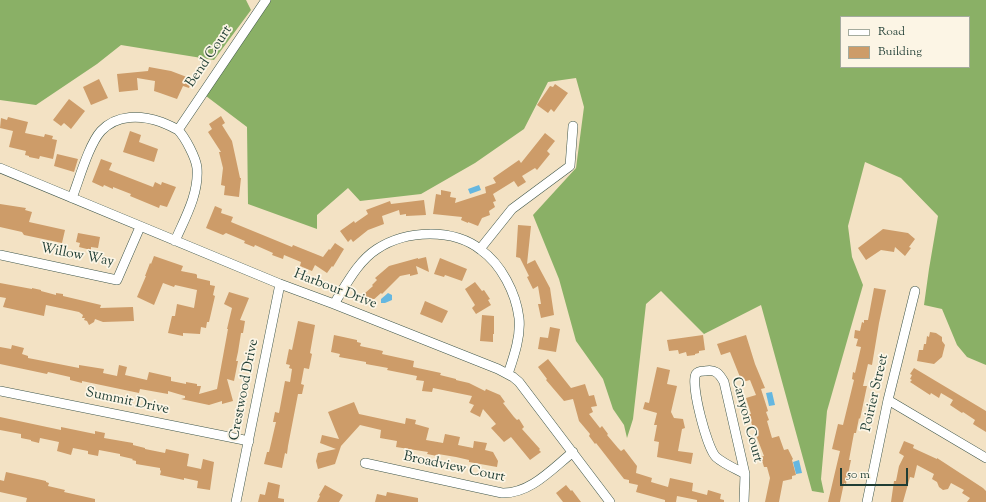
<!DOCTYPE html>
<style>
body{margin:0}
#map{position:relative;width:986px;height:502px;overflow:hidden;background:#f3e2c4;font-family:"Sorts Mill Goudy",serif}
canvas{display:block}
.legend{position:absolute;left:840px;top:16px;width:130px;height:52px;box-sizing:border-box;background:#fcf5e5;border:1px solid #a4ab9e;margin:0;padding:5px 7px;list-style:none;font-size:12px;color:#1f3d34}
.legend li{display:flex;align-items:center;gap:8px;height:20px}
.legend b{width:20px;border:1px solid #a4ab9e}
.scale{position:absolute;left:840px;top:468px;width:68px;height:18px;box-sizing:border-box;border:2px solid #1f3d34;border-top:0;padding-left:5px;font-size:12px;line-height:14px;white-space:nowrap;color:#1f3d34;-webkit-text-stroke:3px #fcf5e5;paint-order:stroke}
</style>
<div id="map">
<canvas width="986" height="502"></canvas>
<ul class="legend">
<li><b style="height:5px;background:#fff"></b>Road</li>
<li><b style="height:11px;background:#cd9c69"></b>Building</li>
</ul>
<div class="scale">50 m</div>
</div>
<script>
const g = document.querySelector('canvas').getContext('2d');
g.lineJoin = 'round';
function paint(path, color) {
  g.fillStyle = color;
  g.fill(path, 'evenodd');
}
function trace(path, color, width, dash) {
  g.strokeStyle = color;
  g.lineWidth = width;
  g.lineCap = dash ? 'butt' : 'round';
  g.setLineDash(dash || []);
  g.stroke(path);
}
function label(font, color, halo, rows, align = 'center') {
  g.font = font + ' "Sorts Mill Goudy",serif';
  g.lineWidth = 3.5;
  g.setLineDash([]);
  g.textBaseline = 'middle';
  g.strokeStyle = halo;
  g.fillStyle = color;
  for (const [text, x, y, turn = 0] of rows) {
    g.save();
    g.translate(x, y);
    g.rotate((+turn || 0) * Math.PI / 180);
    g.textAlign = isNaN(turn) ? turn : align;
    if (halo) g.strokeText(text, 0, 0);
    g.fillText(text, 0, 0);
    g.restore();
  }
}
paint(new Path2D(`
 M0,0H246L251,10L214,60L121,45L97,64L36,105L0,100Z
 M271,0H986V365L967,357L957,345L942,309L924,305L929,269L938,216L901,178L865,162L848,226L852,257L863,285L827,411L821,479L824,493L812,491L761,305L704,334L661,291L646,304L633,419L627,438L624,425L613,409L603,379L576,341L559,279L533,215L576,168L584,107L576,78L548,82L524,129L475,163L421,194L360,201L348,188L317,215V229L248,204L247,127L206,96ZM841,17H969V67H841Z`), '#8ab066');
paint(new Path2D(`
 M479,185L481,190L470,194L468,189Z
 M388,293L392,295V300L385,303H381V299Z
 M772,392L775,405L769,406L766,393Z
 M799,460L802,473L796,474L793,462Z`), '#65b7e0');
paint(new Path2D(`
 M149,67L171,71L192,79L189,88L183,86L177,99L160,93L154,91L155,81L137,78L138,90L119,92L117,74L148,71Z
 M99,79L108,98L91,105L83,87Z
 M555,84L568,93L554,112L551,109L548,113L537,105L550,86L553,87Z
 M69,99L85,111L71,129L64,123L61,126L53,120Z
 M221,116L225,123L222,125L232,141L240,178H241L239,197L224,195L225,186L221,185L223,168L219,152H221L208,132L212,129L209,124Z
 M8,117L28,122L25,133L44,137L45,134L53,136L52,139L57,140L53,159L40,156L39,159L29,157V156L25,155L26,151L9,147L13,131L0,128L1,118L7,120Z
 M130,131L141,135L139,142L158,149L154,162L123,152Z
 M545,133L555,141L547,151L550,154L537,170L535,168L522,176L526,182L518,187L514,181L493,194L496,201L493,202L495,207L489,211L490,215L482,218L478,226L468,222V223L461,220L462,217L433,214L436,194L441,195V190L451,192L450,197L456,198L455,203L486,193L485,187L496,183L493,178L519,160L521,163Z
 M57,154L78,159L74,172L54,166Z
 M101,159L112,163L109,170L153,187L155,182L161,185L162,182L176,187L167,207L160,205L159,208L130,196L131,194L113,187V189L104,185L103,187L92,182Z
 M424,200L426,215L406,216V214L400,215L399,210L382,216L384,224L368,230L353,242L351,239L348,242L340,231L354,221L355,223L368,214L366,210L390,201L391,204Z
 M0,204L26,208L25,210L32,212L29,222L65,230L62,243L24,235L22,232L0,227Z
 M215,206L222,209L221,213L233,217L231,222L292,247L293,245L323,257L329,249L330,250L335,243L344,249L333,267L332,266L327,273L315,265L312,271L300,266L301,262L284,255L283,259L272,255L273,253L255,245L254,247L244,243L245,241L226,233L223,235L206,228Z
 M518,225L531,226L527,264L535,260L550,288L554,315L541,318L538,304H541L538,286L533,289L527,277L529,276L520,258L516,257Z
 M883,229L908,233L915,239L909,247L911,248L905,256L895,247L894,252L881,250L866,260L858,248Z
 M78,233L100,237L98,248L91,247V250L79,247L80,243L76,242Z
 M154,256L183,266L181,271L196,274L197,275V278L210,281V285L215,286L213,295L215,296L209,322H207L206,328L201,327L200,334L183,333V336L168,333L172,316H175L177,304L194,308L197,290L175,285L174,287L163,283L154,305L137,297L146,276H145L150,263L151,264Z
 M426,257L429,272L416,266L418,274L410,276V274L400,276L382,294L381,293L371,302L364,294L373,286L372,285L377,280L375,278L389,266L418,258V259Z
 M440,258L467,269L462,281L445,275L444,277L434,274Z
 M475,282L482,291L484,290L490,299L488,300L491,305L476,314L472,308L475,305L465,289Z
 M0,283L32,289V288L41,290V291L56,295V293L63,294V296L101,305L100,308L133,307L134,321L103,322L95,319L94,322L89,325L87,321L84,320L85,318H82L83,315L79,312L46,305L44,316L3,307L6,298L0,297Z
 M874,288L886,290L879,323L872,365L868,364L863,386H867L860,419L859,418L856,433H854L849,460H851L846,484L844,483L840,502H828L840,451L832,449L838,424L843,425L854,380L852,379L853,372L855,373L861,347L856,346L858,339L854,338L855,330L860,331L862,322L864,323V320H868Z
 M229,292L249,298L240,320L245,321L243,333H241L238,352L236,361H238L234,381L227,379L233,401L222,404V401L209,405L181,399L185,398V396L168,391V394L140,389L139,393L82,381V383L70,380V377L48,372L47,374L0,364V347L11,349L12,345L24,348L22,354L28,356V358L79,368V365L104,369L103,373L117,376L119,365L127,367L125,375L147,380L149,372L171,377V381L186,384V382L197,384V386H201L199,394L217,389L228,329H227L232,308L224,304Z
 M425,301L448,311L442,323L420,314Z
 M482,315L494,316V334H493V342L480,341Z
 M298,321L315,325L310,353L312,354L309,369L304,368L301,384L304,385L302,394H298L288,446L287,454L285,453L282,468L264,464L267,452H269L276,422H273L275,412L279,413L285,381L290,382L292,369L289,368L290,365L286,364L289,349L292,350Z
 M550,327L560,329L556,352L538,349L540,337L548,338Z
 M930,332L936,333L942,337V341L945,345L942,357L934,364L917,361L919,350H923L924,344H926L927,336L929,337Z
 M334,335L357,340V342L361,343L360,346L383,351L382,354L414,361L413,367L441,373L440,375L456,379V380L469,383L485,391L486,389L500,395L505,402L503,403L514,417L517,420L519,419L524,427L522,429L540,449L539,450L541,452L530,460L511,437L504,442L491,428L496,424L483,409L480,417L470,412L474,405L469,403L472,396L433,388L432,392L422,391L424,381L416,380L417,376L387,370L388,368L366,364V362L339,357L340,354L331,352Z
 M703,335L705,350L699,351V353L695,354V355L687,356L686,352L679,354L678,350L669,351L667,340Z
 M746,335L755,364L765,388L761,389L768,411L766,412L769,420L767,421L772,438L779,436L784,450L788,449L793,459L792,460L796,475L792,476V479L783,481L779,502H765L770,478L767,467H764L761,457L764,456L752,425L749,414H751L746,398L756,395L750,380L742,382L730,352L721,355L717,344Z
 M548,359L571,388L585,384L589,396L594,395L597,406L591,407L593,412L589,414L600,428L602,426L608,434L607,435L618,448L621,451L624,449L637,466L636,473L652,478L651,482L668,487L670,478L693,483L692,491L707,495L708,490L721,494L720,499L724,500V502H697V500L677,496L676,502H665V500L636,492L638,485L629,483V480L624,479L596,443L595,444L589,436L590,434L579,421L573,399L564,401L546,380L547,379L538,367Z
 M657,367L670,370L667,384L677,386L671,412L674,418L683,419L685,428L682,429L678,451L693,453L691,464L657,457L659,442L654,441L657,425H654L657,413L643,409L645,402L649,403Z
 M914,368L986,411V432L973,424L975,420L963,412L962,413L950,405L953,400L941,393L939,398L931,393L930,395L910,382L912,380L910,379L912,375L910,374Z
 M354,402L359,414L405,424L406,418L416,420L415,424L429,428L426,440L443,443L445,434L460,437L458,445L473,448L474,441L487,443L485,450L493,452L498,461L497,467L469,462V460L456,457L438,454L437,456L427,454L428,452L396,447L397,441L380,438L381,430L360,425L341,446L335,464L318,469L316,461L318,453L336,449L320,443L322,435L339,439L328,412Z
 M0,417L61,430V427L95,434V431L105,433L104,438L133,443V445L145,448V449L165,453L166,449L189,454L187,466L201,469L203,459L214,462L210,490L197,488L198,481L184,478V480L160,475L161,471L160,470V468L136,464V461L132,460L133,459L120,456V454L99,450L98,456L88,454V451L73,448L71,455L57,451L59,442L40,438L39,443L31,441V440L21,438V434L0,430Z
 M904,441L914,445L913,448L937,459V458L983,488L986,491V502H967L970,498L962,493L964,490L951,483L948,489L943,490L939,487L937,482L932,479L934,474L917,465L914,478L910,477L903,502H891L894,481H896L899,466L904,456L899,453Z
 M6,472L46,481V482L49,483L48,486L65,490L64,492L95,499V502H26L27,498L0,492V480L4,481Z
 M268,482L280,485L278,498L284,499V502H258L260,494L265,495Z
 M325,485L343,495L339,502H317L320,496L319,495Z
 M566,485L571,491L572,490L581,502H563L556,493Z
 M387,492L418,498V502H375L377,494L386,496Z`), '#cd9c69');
const minor = new Path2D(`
 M178,130L266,0
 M0,168L280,284L334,304L498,369L513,377L519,382L610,502
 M72,198C79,180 89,144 101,131C117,114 141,115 161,122C166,124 173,127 178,130C185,137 196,158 197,168C199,194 185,218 175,241
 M480,249L512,209L570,166L573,126
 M0,255L117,280L140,227
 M334,304C346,285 358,261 377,249C406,230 453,228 481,250C501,264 516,293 519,318C521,336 514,356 508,374
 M0,391L249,441
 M888,400L986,458
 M365,463L502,493C530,494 552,469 573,452
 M236,502L280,284
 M744,502L745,474L724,382C719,373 715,369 705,371C702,371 698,371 696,374C690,384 707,448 716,457C724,464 736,469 745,474
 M867,502L888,400L915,291`);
trace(minor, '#3f564a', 10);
trace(minor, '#fff', 9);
label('14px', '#1f3d34', '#fcf5e5', [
 ["Bend Court",210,57,-56],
 ["Willow Way",77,256,11],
 ["Harbour Drive",335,290,21],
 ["Crestwood Drive",245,390,-79],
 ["Poirier Street",876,393,-77],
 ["Summit Drive",127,402,12],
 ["Canyon Court",746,420,75],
 ["Broadview Court",454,468,12]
]);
</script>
